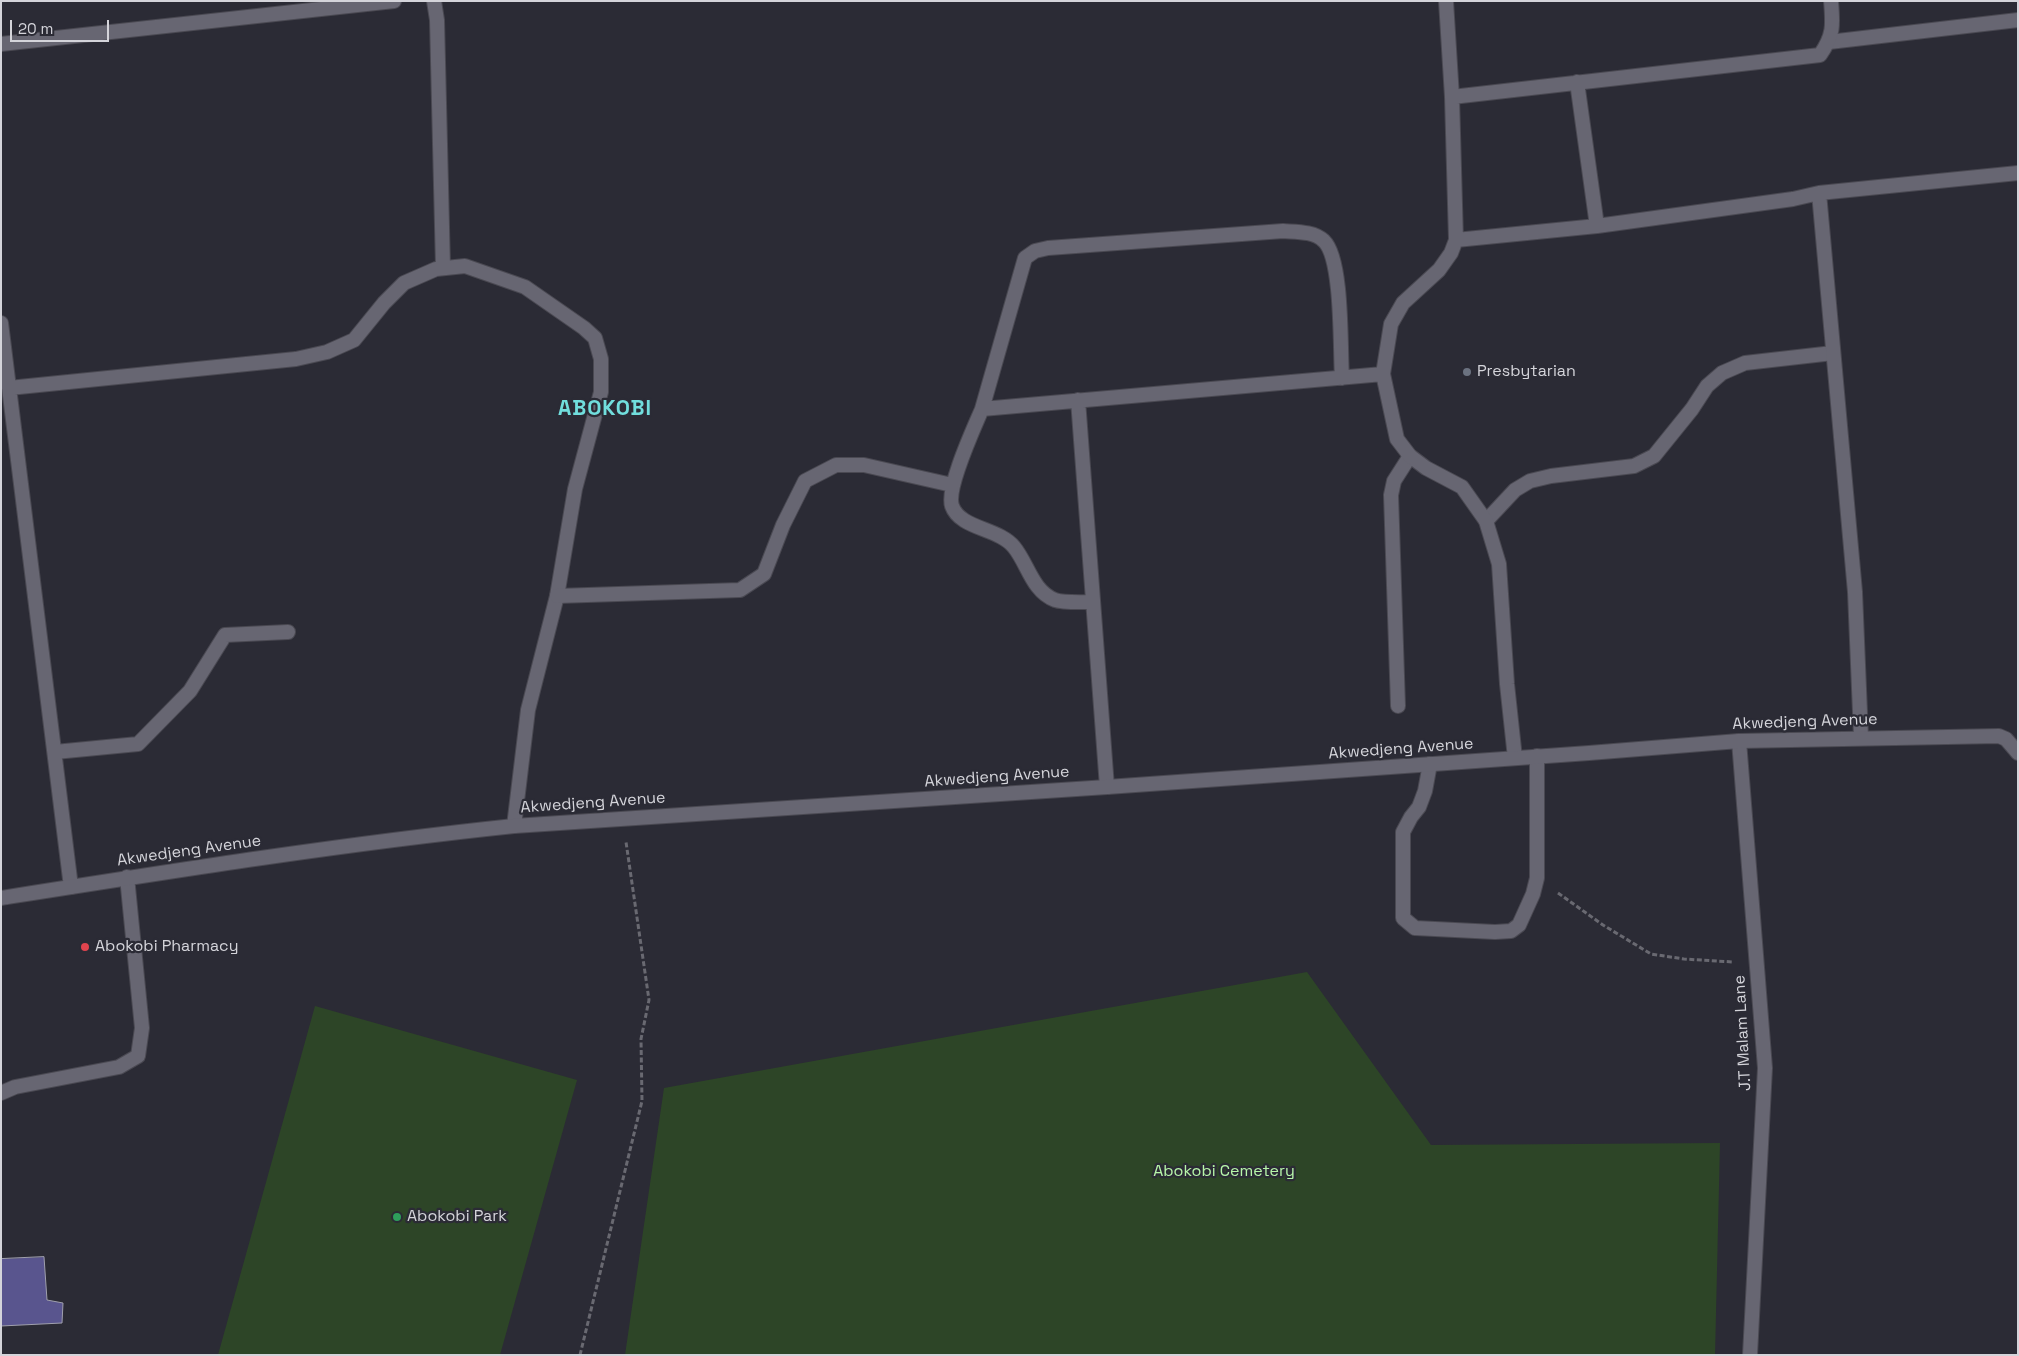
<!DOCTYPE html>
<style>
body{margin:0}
#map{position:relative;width:2019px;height:1356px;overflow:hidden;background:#2b2b35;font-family:"Space Grotesk",sans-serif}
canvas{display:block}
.frame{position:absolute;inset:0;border:2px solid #d4d4da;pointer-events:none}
.scale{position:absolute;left:10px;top:20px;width:99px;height:22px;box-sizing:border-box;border:2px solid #d4d4da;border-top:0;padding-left:6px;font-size:15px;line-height:18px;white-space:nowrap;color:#d4d4da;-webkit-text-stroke:4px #2b2b35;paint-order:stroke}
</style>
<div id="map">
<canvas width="2019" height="1356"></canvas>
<div class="frame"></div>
<div class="scale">20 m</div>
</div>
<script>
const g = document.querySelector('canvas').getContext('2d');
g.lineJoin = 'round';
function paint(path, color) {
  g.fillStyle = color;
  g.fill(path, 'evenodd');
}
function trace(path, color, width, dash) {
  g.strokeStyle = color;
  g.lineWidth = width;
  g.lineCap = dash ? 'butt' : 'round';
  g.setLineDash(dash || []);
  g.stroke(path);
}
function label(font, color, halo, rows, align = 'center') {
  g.font = font + ' "Space Grotesk",sans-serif';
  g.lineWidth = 4.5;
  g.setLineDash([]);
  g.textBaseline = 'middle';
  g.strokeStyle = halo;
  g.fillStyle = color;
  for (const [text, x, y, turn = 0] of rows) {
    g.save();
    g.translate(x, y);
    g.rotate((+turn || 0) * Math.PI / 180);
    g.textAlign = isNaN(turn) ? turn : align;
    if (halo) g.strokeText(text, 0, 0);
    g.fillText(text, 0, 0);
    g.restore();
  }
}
paint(new Path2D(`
 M1307,972L1431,1145L1720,1143L1715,1355H625L664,1088Z
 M315,1006L577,1080L500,1355H218Z`), '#2d4527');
const building = new Path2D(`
 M44,1257L47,1300L63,1303L62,1323L1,1326V1259Z`);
paint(building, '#59558e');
trace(building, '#a0a0ad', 1);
const service = new Path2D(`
 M434,1L437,20L443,268
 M1829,42L2018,20
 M1,44L394,1
 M1,323L71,887
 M9,388L296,359L327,352L354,340L384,303L404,283L436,269L465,266L525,287L584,328L595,338L601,359V392L575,489L557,596L528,710L514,826
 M1486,521L1515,490L1530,481L1551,476L1634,466L1654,456L1692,409L1707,386L1722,373L1745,363L1833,353
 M1398,706L1391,495L1394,481L1410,456
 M55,752L138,744L190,691L225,635L288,632
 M1430,764L1425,791L1419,807L1411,817L1403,832V918L1415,928L1495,932L1511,931L1519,925L1533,894L1537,878V756
 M1,1093L15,1087L119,1067L138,1056L142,1028L127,877`);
const minor = new Path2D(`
 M1446,1L1452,97L1456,240L1451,253L1439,270L1403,303L1391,324L1383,374L1397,439L1410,456L1426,468L1462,487L1486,521L1499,564L1507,684L1515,758
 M1577,82L1597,226
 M1452,97L1820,55C1834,35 1833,25 1831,1
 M1819,193L2018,173
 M1456,240L1597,226L1793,199L1819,193L1855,592L1861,737
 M1078,400L1107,787
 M982,409L1025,258L1035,251L1048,248L1283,231C1296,232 1314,231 1324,241C1343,259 1340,349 1342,378
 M557,596L740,590L764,574L783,525L805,481L836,465H864L952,485
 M1093,602C1083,602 1063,603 1055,600C1032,591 1028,564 1014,547C999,528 960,529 952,506C946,488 974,428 982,409L1383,374
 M1739,741L1765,1068L1750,1355`);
const tertiary = new Path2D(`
 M1,898C172,871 342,844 514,826L1107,787L1589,753L1739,741L1999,736L2006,739L2018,753`);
trace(service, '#4a4952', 16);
trace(minor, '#4a4952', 16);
trace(tertiary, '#4a4952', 16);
trace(new Path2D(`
 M1558,893L1603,925L1651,954L1684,959L1733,962
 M580,1355L642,1101L641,1039L649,1000L626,842`), '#696971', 3, [5, 2.5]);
trace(service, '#676672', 14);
trace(minor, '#676672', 14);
trace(tertiary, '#676672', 14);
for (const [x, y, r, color] of [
 [1467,372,5,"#6b7280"],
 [85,947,5,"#e0444e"],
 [397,1217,5,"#2e9e5b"]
]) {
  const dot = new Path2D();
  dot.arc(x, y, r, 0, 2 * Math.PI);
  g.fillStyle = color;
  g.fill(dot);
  trace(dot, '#2b2b35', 2);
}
label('16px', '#d4d4da', '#2b2b35', [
 ["Presbytarian",1477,372],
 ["Abokobi Pharmacy",95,947],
 ["Abokobi Park",407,1217]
], 'left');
label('16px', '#d4d4da', '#2b2b35', [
 ["Akwedjeng Avenue",1805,722,-2],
 ["Akwedjeng Avenue",1401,749,-4],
 ["Akwedjeng Avenue",997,777,-4],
 ["Akwedjeng Avenue",593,803,-4],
 ["Akwedjeng Avenue",189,851,-8],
 ["J.T Malam Lane",1743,1033,-93]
]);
label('16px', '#b7f6a9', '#2b2b35', [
 ["Abokobi Cemetery",1224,1172]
]);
g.letterSpacing = '1px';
label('bold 21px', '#71dedd', '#2b2b35', [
 ["ABOKOBI",605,409]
]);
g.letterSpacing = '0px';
</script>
